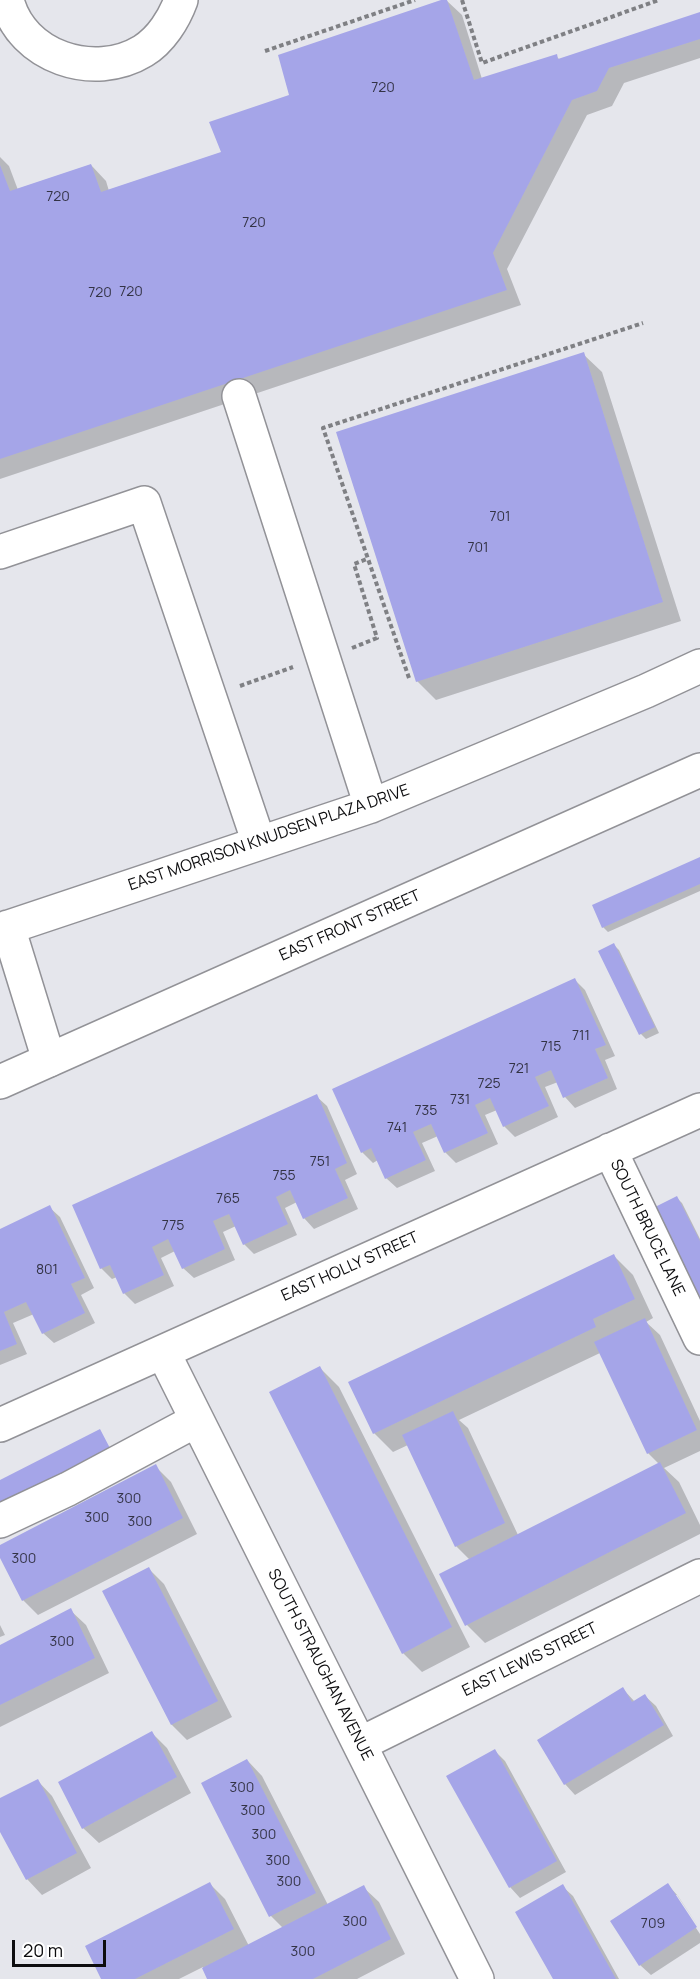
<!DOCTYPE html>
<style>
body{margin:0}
#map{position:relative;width:700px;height:1979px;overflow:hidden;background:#e5e6ec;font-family:Manrope,sans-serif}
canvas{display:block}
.scale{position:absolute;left:12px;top:1940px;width:94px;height:27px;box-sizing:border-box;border:3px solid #0d0d0f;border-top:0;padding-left:8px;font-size:18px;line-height:21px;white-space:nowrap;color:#0d0d0f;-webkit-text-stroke:4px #fff;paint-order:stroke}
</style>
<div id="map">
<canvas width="700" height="1979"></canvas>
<div class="scale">20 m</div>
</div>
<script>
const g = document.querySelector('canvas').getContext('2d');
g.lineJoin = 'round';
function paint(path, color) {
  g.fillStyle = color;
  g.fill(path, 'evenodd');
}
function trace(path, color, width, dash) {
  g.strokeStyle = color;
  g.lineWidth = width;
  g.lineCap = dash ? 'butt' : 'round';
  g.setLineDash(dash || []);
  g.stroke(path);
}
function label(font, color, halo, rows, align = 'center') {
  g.font = font + ' Manrope,sans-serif';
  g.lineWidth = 4.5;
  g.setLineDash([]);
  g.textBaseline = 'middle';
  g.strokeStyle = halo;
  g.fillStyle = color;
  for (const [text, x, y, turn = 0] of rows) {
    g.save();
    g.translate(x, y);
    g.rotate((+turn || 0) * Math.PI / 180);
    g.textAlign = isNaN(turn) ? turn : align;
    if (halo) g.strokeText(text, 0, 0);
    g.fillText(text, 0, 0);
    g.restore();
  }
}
paint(new Path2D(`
 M446,0L462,15L482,79L556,56L560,60L700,14V58L624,83L612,106L587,115L507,269L521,305L0,479V157L9,166L18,190L91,165L106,181L109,191L223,153L290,96Z
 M583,354L602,372L681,621L436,700L417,681Z
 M700,859V891L608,932L603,927Z
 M614,945L619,950L659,1033L646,1039L641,1034L600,951Z
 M575,980L585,990L615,1056L605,1060L617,1089L575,1108L565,1097L558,1082L545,1087L558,1117L515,1137L504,1126L497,1110L485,1115L498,1144L456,1163L445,1152L438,1136L422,1143L435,1171L397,1188L386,1178L378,1160L373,1163L362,1152Z
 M316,1096L327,1106L357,1174L345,1180L358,1209L314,1229L304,1218L297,1202L285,1208L297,1235L254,1254L244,1244L236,1226L223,1232L235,1260L194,1278L183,1268L175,1251L161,1258L174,1286L135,1304L124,1293L117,1277L112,1279L101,1268Z
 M677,1198L682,1203L700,1239V1294Z
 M49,1207L60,1217L94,1288L81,1295L95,1323L54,1343L43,1333L34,1314L13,1323L27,1354L0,1365V1230Z
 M614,1256L633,1275L653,1318L646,1322L660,1335L700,1421V1451L664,1468L679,1482L700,1525V1534L485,1643L467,1625L470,1560L456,1546L408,1445L393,1452L374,1433ZM600,1353L648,1453L659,1464L518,1535L468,1428L459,1420Z
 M320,1368L339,1387L470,1647L422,1672L403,1653Z
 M155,1466L171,1482L197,1534L38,1615L23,1600L0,1555V1546Z
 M149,1569L164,1584L232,1717L187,1740L172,1725L104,1592Z
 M70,1610L86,1625L109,1673L0,1727V1646Z
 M0,1625L5,1635L0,1637Z
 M623,1689L635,1702L645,1696L656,1706L673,1736L575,1795L565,1784Z
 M152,1733L167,1748L191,1793L99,1843L83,1828Z
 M495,1751L505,1761L566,1872L520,1898L510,1887Z
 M247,1760L262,1776L328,1905L363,1887L379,1902L405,1954L357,1979H209L203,1967L179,1979H103L210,1884L225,1899L249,1946L283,1928L271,1916Z
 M37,1780L52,1796L91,1868L42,1895L27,1879L0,1829V1800Z
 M668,1885L678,1896L700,1929L677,1895H674L700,1934V1943L651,1975L640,1965Z
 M562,1886L573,1896L619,1979H554Z`), '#0003');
paint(new Path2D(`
 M441,0H447L474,80L557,54L558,59L700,12V39L609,68L597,91L572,100L493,253L507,290L0,459V165L10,191L91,164L101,192L221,152L209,122L289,95L278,55Z
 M584,352L663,602L416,682L336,432Z
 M700,857V884L602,928L592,905Z
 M614,943L655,1027L639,1035L598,951Z
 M575,978L606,1045L595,1049L608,1078L563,1098L551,1070L535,1077L549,1106L503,1127L490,1098L475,1105L488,1133L444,1153L431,1124L413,1132L426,1160L385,1179L371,1148L361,1153L332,1089Z
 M317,1094L347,1163L335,1169L348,1198L303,1219L290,1190L276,1197L288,1224L243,1245L229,1214L213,1221L225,1249L182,1269L168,1239L152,1247L164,1275L123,1294L110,1265L100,1269L72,1205Z
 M677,1196L700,1241V1297L655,1207Z
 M50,1205L85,1278L71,1284L85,1313L42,1334L26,1302L4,1312L17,1344L0,1351V1229Z
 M614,1254L635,1299L593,1319L596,1327L373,1434L348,1382Z
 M645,1318L697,1430L647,1454L594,1342Z
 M320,1366L452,1627L402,1654L269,1392Z
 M453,1411L505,1523L455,1547L402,1435Z
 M100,1429L112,1452L0,1509V1480Z
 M660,1462L686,1513L465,1626L439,1574Z
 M156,1464L183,1518L22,1601L0,1558V1545Z
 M149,1567L218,1701L171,1725L102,1591Z
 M71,1608L95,1658L0,1705V1645Z
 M623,1687L632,1702L645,1694L664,1725L564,1785L537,1740Z
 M152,1731L177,1777L82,1829L58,1782Z
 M495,1749L557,1861L509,1888L446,1776Z
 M247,1759L316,1893L269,1917L201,1783Z
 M38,1779L77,1853L26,1880L0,1832V1798Z
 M210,1882L234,1929L135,1979H101L85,1946Z
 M668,1883L697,1927L639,1966L610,1921Z
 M563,1884L616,1979H553L515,1912Z
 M364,1885L391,1939L313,1979H207L202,1968Z`), '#a5a5e8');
const minor = new Path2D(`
 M7,0C21,57 94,81 143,51C161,40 174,19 181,0
 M239,396L371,806
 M0,552L144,503L259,843
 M8,927L49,1060
 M0,930L371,806L646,691L700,666
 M610,1150L700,1338
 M163,1352L477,1979
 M0,1425L700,1110
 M0,1521L68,1489L197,1420
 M360,1744L700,1576`);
const major = new Path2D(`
 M0,1082L700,770`);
trace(minor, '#929297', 36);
trace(major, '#929297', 36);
trace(new Path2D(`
 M462,0L482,63L659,0
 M265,51L415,0
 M352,648L377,638L354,564L367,559
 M409,678L323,428L643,323
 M240,686L293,667`), '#7f8084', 4, [4.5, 3]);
trace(minor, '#fff', 33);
trace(major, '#fff', 33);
label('14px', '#333345', null, [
 ["720",383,88],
 ["720",58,197],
 ["720",254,223],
 ["720",131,292],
 ["720",100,293],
 ["701",500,517],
 ["701",478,548],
 ["711",581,1036],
 ["715",551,1047],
 ["721",519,1069],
 ["725",489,1084],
 ["731",460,1100],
 ["735",426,1111],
 ["741",397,1128],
 ["751",320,1162],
 ["755",284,1176],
 ["765",228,1199],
 ["775",173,1226],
 ["801",47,1270],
 ["300",129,1499],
 ["300",97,1518],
 ["300",140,1522],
 ["300",24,1559],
 ["300",62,1642],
 ["300",242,1788],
 ["300",253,1811],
 ["300",264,1835],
 ["300",278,1861],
 ["300",289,1882],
 ["300",355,1922],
 ["709",653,1924],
 ["300",303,1952]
]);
label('16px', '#0d0d0f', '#fff', [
 ["EAST MORRISON KNUDSEN PLAZA DRIVE",269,838,-19],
 ["EAST FRONT STREET",350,926,-24],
 ["SOUTH BRUCE LANE",647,1228,64],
 ["EAST HOLLY STREET",350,1267,-24],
 ["EAST LEWIS STREET",530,1660,-26],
 ["SOUTH STRAUGHAN AVENUE",320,1665,63]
]);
</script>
